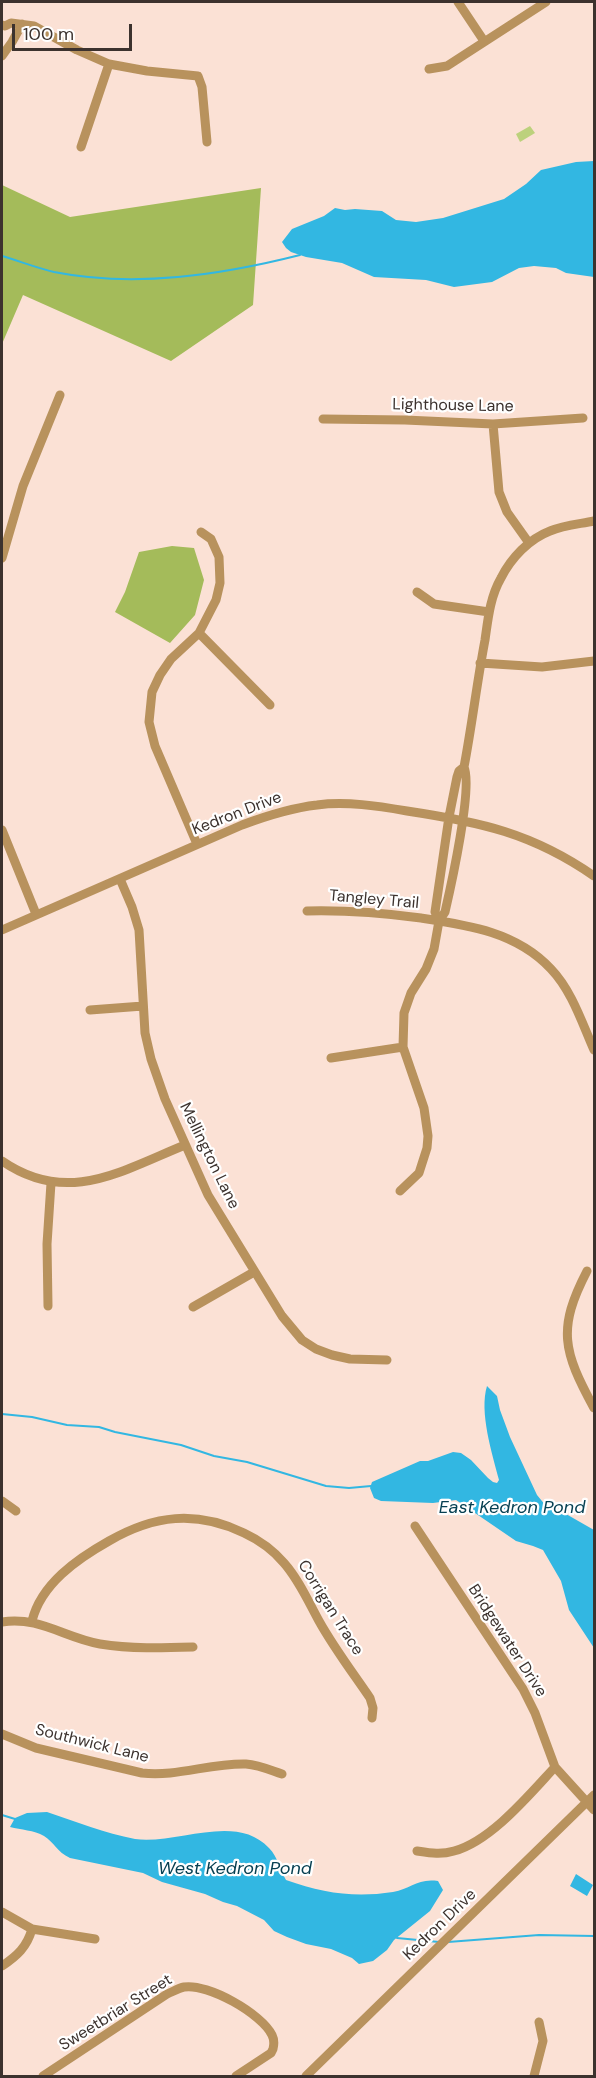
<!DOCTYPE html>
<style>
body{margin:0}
#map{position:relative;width:596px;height:2078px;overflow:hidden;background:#fbe1d5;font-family:"DM Sans",sans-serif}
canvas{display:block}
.frame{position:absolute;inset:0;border:3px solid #3c322e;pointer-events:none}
.scale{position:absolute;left:12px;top:24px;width:120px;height:27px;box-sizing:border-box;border:3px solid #3c322e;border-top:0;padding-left:8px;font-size:18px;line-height:21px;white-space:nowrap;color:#3c322e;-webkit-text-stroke:4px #fff;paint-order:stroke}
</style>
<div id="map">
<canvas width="596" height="2078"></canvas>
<div class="frame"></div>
<div class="scale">100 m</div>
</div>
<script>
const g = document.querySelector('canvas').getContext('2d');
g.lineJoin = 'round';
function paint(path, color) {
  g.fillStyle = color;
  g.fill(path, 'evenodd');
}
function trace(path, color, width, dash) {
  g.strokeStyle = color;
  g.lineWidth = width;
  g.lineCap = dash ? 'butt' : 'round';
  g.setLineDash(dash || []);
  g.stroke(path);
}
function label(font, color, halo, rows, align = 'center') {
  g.font = font + ' "DM Sans",sans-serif';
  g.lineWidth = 4.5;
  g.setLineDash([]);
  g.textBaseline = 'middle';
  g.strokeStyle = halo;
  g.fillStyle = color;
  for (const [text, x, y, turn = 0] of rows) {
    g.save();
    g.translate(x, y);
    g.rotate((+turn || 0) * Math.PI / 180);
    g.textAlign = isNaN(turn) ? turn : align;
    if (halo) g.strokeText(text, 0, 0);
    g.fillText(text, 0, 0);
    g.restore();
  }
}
paint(new Path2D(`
 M530,126L535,133L520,142L516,134Z`), '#bcd17c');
paint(new Path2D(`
 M2,185L70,217L261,188L253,305L171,361L23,295L2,344Z
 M172,546L194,548L204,580L195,615L170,643L115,612L125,592L139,552Z`), '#a4bb5a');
paint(new Path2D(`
 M594,161V277L566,273L556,268L534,266L519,268L492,282L454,287L426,280L374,277L342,263L306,257L291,252L286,248L282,242L292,229L324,216L335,208L345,210L355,209L382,211L396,220L416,222L443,218L504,199L526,184L541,170L576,162Z
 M487,1386L497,1396L500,1410L510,1437L537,1495L546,1506L559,1510L594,1530V1648L569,1610L561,1581L543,1550L533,1546L516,1541L456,1500L433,1503L381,1501L374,1498L370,1488L372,1482L420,1461H428L453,1452L461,1453L471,1460L488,1478L493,1482L497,1483L499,1480C492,1453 479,1412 487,1386Z
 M47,1812C76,1822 105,1833 135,1839C176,1845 236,1812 269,1848C278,1857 280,1870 286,1880C323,1893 354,1898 393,1892C411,1889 417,1878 438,1881L443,1890L430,1911L394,1940L387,1950L373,1961L359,1964L352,1958L331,1949L306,1944L287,1937L274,1931L264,1920L237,1906L223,1902L205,1894L162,1882L143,1873L70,1858C57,1852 54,1842 44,1836C34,1830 21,1830 10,1827L15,1818L27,1813Z
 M576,1874L593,1885L587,1896L570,1886Z`), '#32b7e2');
trace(new Path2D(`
 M2,256C19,261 37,268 54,272C135,288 221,275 300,255
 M2,1414L32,1417L67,1425L99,1427L115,1432L181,1445L214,1456L247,1462L326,1486L349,1488L371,1486
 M2,1815L15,1819
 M397,1938L439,1942
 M448,1942L539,1935L594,1936`), '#32b7e2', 2);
trace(new Path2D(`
 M458,2L484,41
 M2,25L5,26L11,23L34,26L77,50L109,64L147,71L198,76L202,87L207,142
 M2,56L12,42L22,24
 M429,69L447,66L546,2
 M81,147L109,64
 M323,419L405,420L493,424L583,418
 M493,424L499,492L507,512L529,543
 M2,558L23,486L60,395
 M417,592L434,604L489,612
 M199,633L270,705
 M480,663L542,667L594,661
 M2,830L36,914
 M197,844L155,746L149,722L152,692L160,675L171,659L199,633L216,600L220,583L219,557L211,539L201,532
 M120,879L132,907L139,930L145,1033L151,1059L165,1099L208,1195L282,1316L302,1340L316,1349L332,1355L350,1359L387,1360
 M307,911C346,910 383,913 421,918C468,925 517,932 551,969C572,991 582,1023 594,1050
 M439,921L435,912L449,817L457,777L459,771L464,767
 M2,930L242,825C266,816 291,808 317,805C346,801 378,806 407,811C480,822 532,833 594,876
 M90,1010L143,1006
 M331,1058L403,1047
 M2,1161C67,1206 121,1171 185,1145
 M400,1191L419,1173L427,1148L428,1136L424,1108L403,1047L404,1013L411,993L426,969L434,949L439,921L445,912C451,886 473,787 464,767C472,725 477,682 485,640C488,619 490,597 501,578C511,558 529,539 550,531C564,525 580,524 594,521
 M587,1271C557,1329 563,1351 594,1408
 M48,1306L47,1244L51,1183
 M193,1307L254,1272
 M2,1501L16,1511
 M415,1526L523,1689L535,1713L555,1767L594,1810
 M32,1621C41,1584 77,1559 109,1541C154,1515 196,1510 244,1533C259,1540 273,1550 284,1563C299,1580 308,1601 319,1621C334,1648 353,1673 370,1698L373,1708L372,1718
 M2,1622C39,1616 65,1638 100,1644C131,1649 162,1648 193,1647
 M2,1734L36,1748L142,1773C177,1777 210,1763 246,1764C259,1765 270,1770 282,1774
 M417,1851C430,1853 441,1855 454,1851C491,1841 529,1795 555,1767
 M2,1912L32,1929L95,1939
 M2,1966C17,1956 27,1947 32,1929
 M43,2076L167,1994C172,1992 179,1988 184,1987C208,1983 262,2014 272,2035C274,2039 274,2045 273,2049L271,2053L236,2076
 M306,2076L594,1795
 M534,2076L543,2041L539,2022`), '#b8925d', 9);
label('16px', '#3c322e', '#fff', [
 ["Lighthouse Lane",453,406,1],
 ["Kedron Drive",237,814,-21],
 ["Tangley Trail",374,900,5],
 ["Mellington Lane",209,1156,64],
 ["Corrigan Trace",330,1608,58],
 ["Bridgewater Drive",507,1641,57],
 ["Southwick Lane",92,1744,14],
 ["Kedron Drive",440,1925,-44],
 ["Sweetbriar Street",116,2013,-32]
]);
label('italic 18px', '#074052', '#fff', [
 ["East Kedron Pond",512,1508],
 ["West Kedron Pond",235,1869]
]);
</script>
